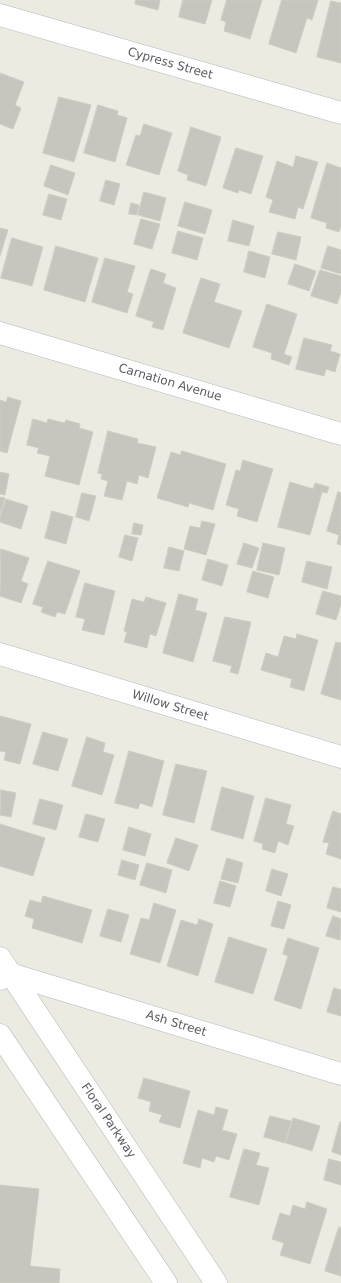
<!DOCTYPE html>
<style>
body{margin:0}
canvas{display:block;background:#ebebe1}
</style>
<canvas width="341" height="1283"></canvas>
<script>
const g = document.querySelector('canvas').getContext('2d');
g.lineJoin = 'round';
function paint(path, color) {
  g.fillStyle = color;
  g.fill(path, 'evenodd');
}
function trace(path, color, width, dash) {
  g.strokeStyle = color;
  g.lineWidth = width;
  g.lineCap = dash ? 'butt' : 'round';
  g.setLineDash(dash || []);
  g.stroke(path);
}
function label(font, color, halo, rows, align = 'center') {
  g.font = font + ' "DejaVu Sans",sans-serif';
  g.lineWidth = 3.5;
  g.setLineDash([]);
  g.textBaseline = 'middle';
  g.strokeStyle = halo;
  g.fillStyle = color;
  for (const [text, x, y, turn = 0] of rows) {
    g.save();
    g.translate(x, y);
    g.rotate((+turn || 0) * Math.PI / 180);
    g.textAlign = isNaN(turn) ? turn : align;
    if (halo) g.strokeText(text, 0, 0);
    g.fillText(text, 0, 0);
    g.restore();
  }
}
const building = new Path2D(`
 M136,0H160L158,10L135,4Z
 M183,0H212L205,24L179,17Z
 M227,0H262L250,39L224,31L226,22L221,20Z
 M282,0H318L312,20L307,18L296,53L269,44Z
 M331,1L341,3V63L317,57Z
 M0,73L24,82L15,105L21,108L13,129L0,124Z
 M59,97L91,105L74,162L43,153Z
 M98,105L118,111L117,115L127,118L115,162L84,153Z
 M144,124L172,133L159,175L126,165L136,135L140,136Z
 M191,127L221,137L206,186L187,180L188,175L178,171Z
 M236,148L263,156L251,194L239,190L238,193L223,188Z
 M296,156L318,162L303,209L298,207L295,219L269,212L273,200L266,197L277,161L293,167Z
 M327,163L341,168V226L339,232L326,228L327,223L311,218Z
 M51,165L75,173L68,195L44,186Z
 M106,180L120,184L114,205L100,201Z
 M144,192L166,198L160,221L138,215Z
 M49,194L67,199L61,220L43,215Z
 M185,202L212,210L205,234L178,226Z
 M131,203L139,205L137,215L129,214Z
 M141,219L160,224L152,249L134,244Z
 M233,220L254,226L249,246L228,241Z
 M0,228L8,230L0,256Z
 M178,231L203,238L197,260L172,253Z
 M278,232L301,237L296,260L272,254Z
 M12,238L43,247L32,286L1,278Z
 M56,246L98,258L85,302L44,290Z
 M328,246L341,250V274L321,268Z
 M249,251L270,257L265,278L244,272Z
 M105,258L135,266L127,292L133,294L127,313L92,302Z
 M295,264L316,271L309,291L288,284Z
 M151,269L166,274L163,283L176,288L163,330L152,327L154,322L136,316Z
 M320,270L341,276V292L337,304L311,296Z
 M201,278L220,284L214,302L242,311L229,348L183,333Z
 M267,304L297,314L284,354L292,357L289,365L271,359L272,353L253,347Z
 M304,338L332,345L330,351L340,354L335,372L326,369L324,376L296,369Z
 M8,397L21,401L7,453L0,451V400L6,402Z
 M33,419L47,423L48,419L65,423L66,420L80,424L79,428L93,432L79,485L45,476L50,456L37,453L39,448L27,445Z
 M108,431L138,439L137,443L156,447L148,478L139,475L137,484L127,481L122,500L104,496L108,481L101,479L102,474L98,473Z
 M182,451L226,464L213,510L189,503L188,507L157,498L171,452L180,455Z
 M243,460L273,469L257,522L237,516L239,509L226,505L236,470L240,471Z
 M0,472L9,474L5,495L0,494Z
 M290,482L313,489L315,483L329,487L327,493L322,492L310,535L278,527Z
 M338,492L341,493V545L337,544L339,535L327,531Z
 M82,493L96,496L89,521L76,517Z
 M0,497L5,498L0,513Z
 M6,499L28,506L21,529L0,522V517Z
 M52,511L73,517L66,544L45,538Z
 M202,521L215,524L206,555L184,549L190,526L200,528Z
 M134,523L143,525L141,535L132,534Z
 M125,535L138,538L132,561L119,557Z
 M244,543L259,548L252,568L237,564Z
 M263,543L285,548L279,575L257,570Z
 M169,547L184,551L179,571L164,568Z
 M1,549L29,558L21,581L28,584L21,603L0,596Z
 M208,559L228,565L222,586L202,580Z
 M48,561L80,571L65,614L57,612L55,617L41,612L43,607L33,604Z
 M307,561L332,567L327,589L302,582Z
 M253,571L274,577L268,598L247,592Z
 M85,583L115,591L104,635L82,630L85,619L76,617Z
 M323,591L341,596V604L336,620L316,614Z
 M179,594L198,599L195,610L207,613L193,662L163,653Z
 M146,597L166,603L156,636L150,634L147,648L124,642L127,632L124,631L132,599L144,602Z
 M225,617L251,622L238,674L230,672L232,666L213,661Z
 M297,634L318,640L304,691L290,687L292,679L261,670L266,653L278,657L284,636L296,639Z
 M336,642L341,643V700L321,694Z
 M0,716L31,724L20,764L4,760L6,752L0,751Z
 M43,732L68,739L58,771L33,764Z
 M87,737L105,743L103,752L114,755L102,795L72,786Z
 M129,751L164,761L152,807L140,803L138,809L115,803Z
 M176,764L207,771L194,823L163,815Z
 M222,787L254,796L243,839L211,830Z
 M1,790L16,793L11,817L0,815Z
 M266,798L291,805L286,824L294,826L288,845L278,841L275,853L262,849L263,844L254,841Z
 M40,799L63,805L56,830L33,824Z
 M333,811L341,814V859L326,854L329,843L323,842Z
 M86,814L105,819L98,842L79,837Z
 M0,824L45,838L33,876L0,866Z
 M129,827L151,834L145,856L123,850Z
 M176,838L198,845L189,871L167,863Z
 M227,858L243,863L238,883L221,879Z
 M122,860L139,865L135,880L118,875Z
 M147,863L172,870L166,893L140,885Z
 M272,869L288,874L281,896L266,891Z
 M220,881L236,886L230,907L214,903Z
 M333,887L341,889V912L327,908Z
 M43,896L92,910L82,943L32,928L34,919L25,916L30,900L41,903Z
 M278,901L291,905L284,929L271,926Z
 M154,903L176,910L160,963L130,954L141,918L149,920Z
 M108,909L129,915L121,942L100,936Z
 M333,916L341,919L340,940L326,936Z
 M199,919L213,924L198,976L167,966L181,920L197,925Z
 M229,937L267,949L253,994L215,982Z
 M288,938L319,948L301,1009L274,1000L288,956L283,954Z
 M334,988L341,990V1016L327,1012Z
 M144,1078L190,1091L180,1128L159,1122L162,1115L149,1111L151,1102L138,1098Z
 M216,1107L228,1110L222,1130L237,1134L229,1160L216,1156L214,1162L202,1158L200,1168L183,1163L198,1110L214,1115Z
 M270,1116L291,1121L285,1143L264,1137Z
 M293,1118L320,1126L312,1151L286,1143Z
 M340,1122H341V1155L332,1152Z
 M244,1149L260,1153L256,1165L269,1168L259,1205L230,1197Z
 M329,1159L341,1162V1185L324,1180Z
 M0,1185L39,1189L30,1266L60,1269L59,1283H0Z
 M307,1202L327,1209L310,1264L280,1255L284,1243L272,1239L280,1213L290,1216L293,1205L305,1209Z
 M339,1227L341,1228V1276L325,1271Z`);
paint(building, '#c6c5be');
trace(building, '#cfcdc0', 1);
const minor = new Path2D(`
 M0,15L341,113
 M0,333L341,434
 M0,654L341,757
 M0,979L10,974L341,1074`);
const tertiary = new Path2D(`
 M0,958L216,1283
 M0,1035L166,1283`);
trace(minor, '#b6b7bc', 23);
trace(tertiary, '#b6b7bc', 23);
trace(minor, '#fff', 22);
trace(tertiary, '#fff', 22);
label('12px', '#595b60', '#fff', [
 ["Cypress Street",170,64,16],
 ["Carnation Avenue",170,383,16],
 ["Willow Street",170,706,17],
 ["Ash Street",176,1024,17],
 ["Floral Parkway",108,1121,56]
]);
</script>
